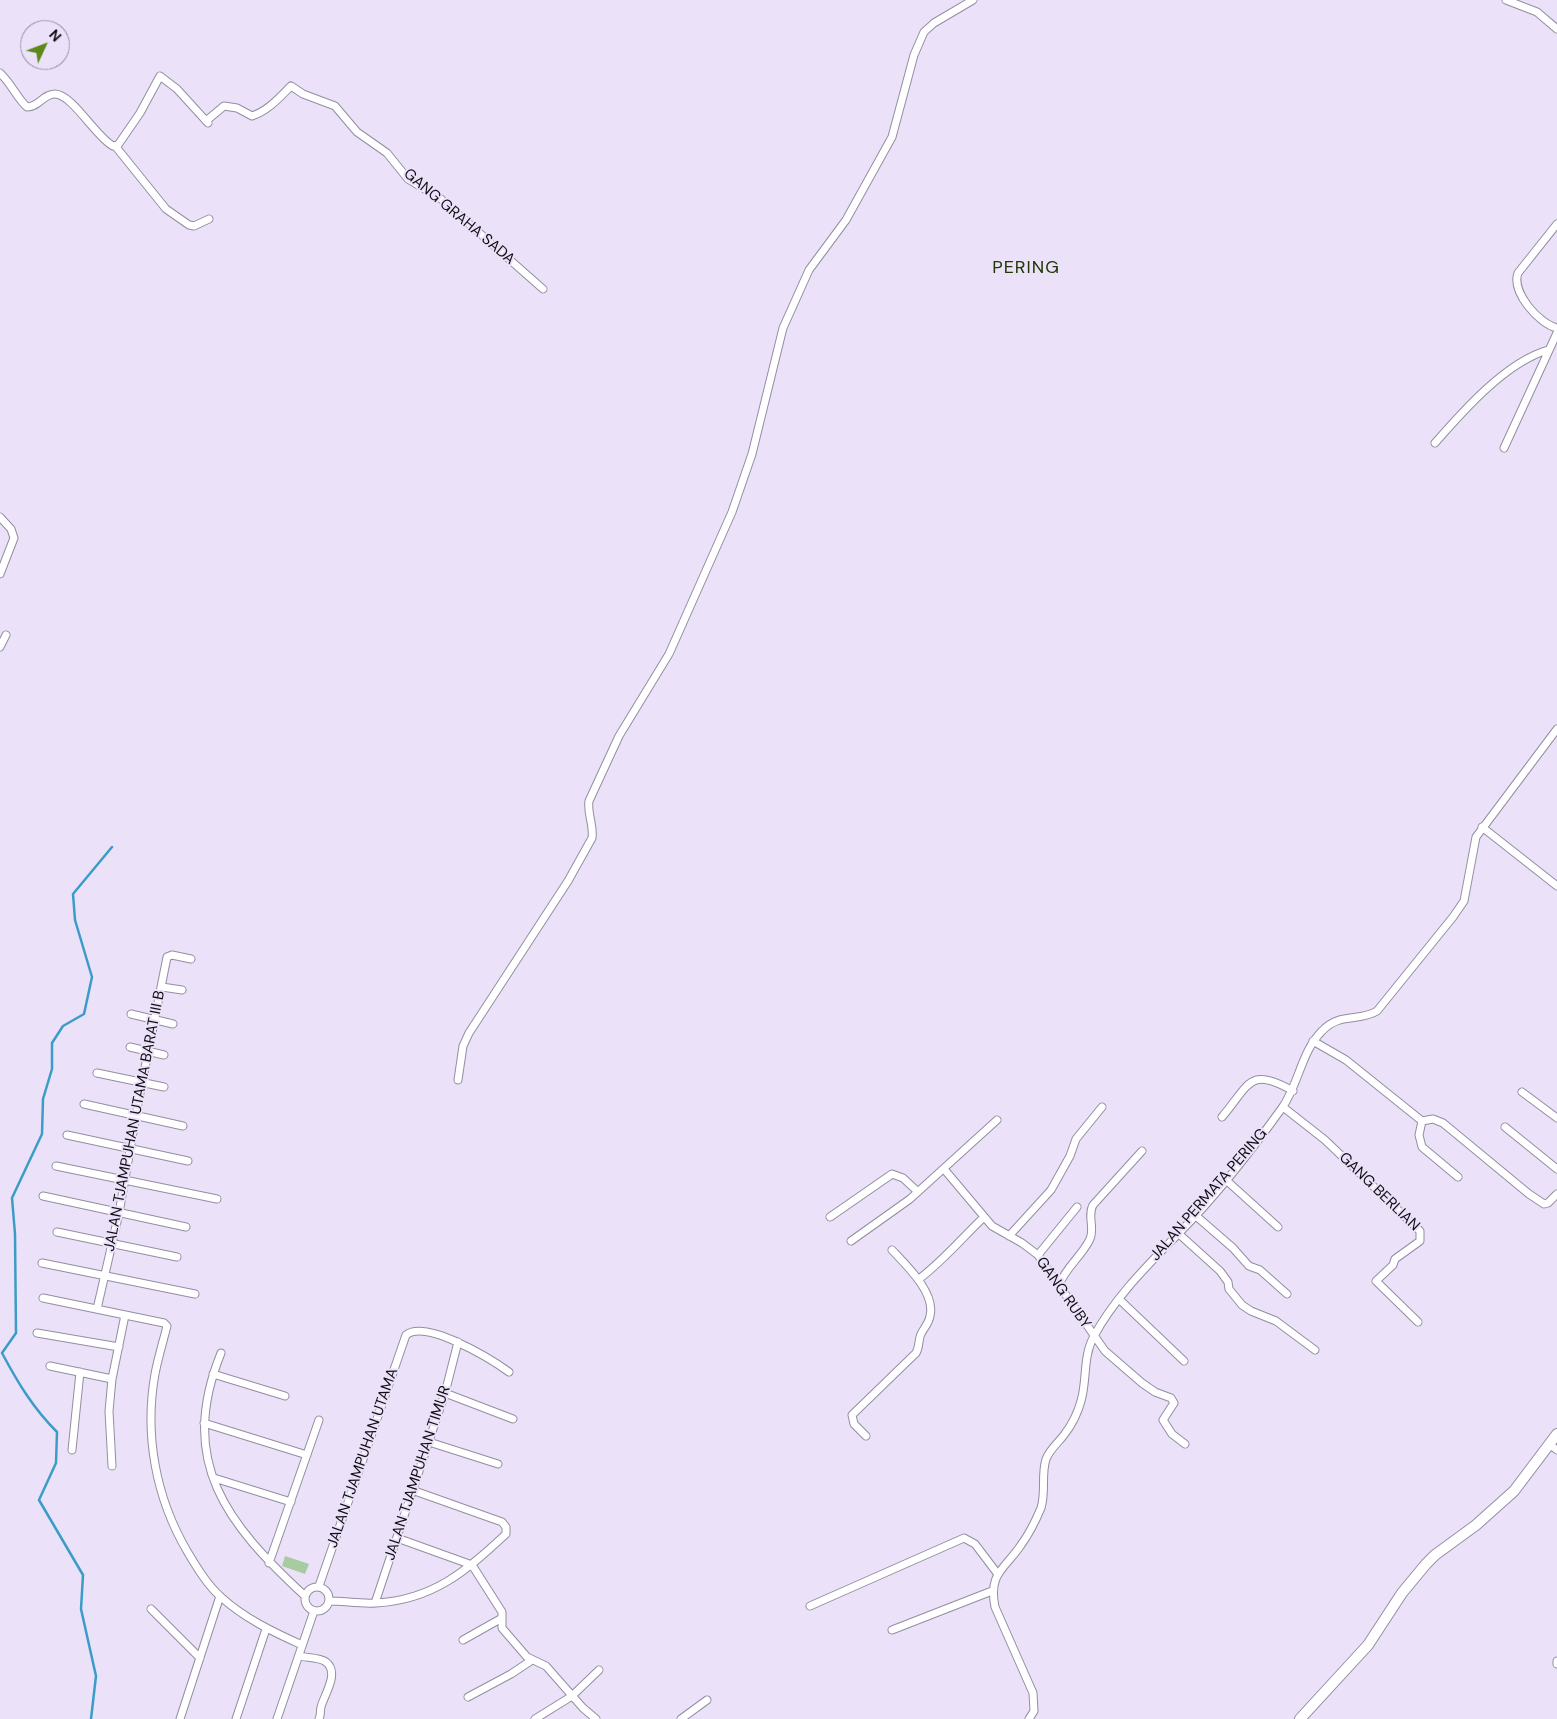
<!DOCTYPE html>
<style>
body{margin:0}
#map{position:relative;width:1557px;height:1719px;overflow:hidden;background:#ebe2f9;font-family:"DM Sans",sans-serif}
canvas{display:block}
.north{position:absolute;left:20px;top:20px;width:50px;height:50px;box-sizing:border-box;background:#ebe2f9;border:1px solid #938d9d;border-radius:50%;rotate:47deg;font-size:14px;font-weight:700;line-height:20px;text-align:center;color:#100d14}
.north::after{content:'';display:block;margin:auto;width:18px;height:22px;background:#5c891a;clip-path:polygon(50% 0,100% 100%,50% 72%,0 100%)}
</style>
<div id="map">
<canvas width="1557" height="1719"></canvas>
<div class="north">N</div>
</div>
<script>
const g = document.querySelector('canvas').getContext('2d');
g.lineJoin = 'round';
function paint(path, color) {
  g.fillStyle = color;
  g.fill(path, 'evenodd');
}
function trace(path, color, width, dash) {
  g.strokeStyle = color;
  g.lineWidth = width;
  g.lineCap = dash ? 'butt' : 'round';
  g.setLineDash(dash || []);
  g.stroke(path);
}
function label(font, color, halo, rows, align = 'center') {
  g.font = font + ' "DM Sans",sans-serif';
  g.lineWidth = 4;
  g.setLineDash([]);
  g.textBaseline = 'middle';
  g.strokeStyle = halo;
  g.fillStyle = color;
  for (const [text, x, y, turn = 0] of rows) {
    g.save();
    g.translate(x, y);
    g.rotate((+turn || 0) * Math.PI / 180);
    g.textAlign = isNaN(turn) ? turn : align;
    if (halo) g.strokeText(text, 0, 0);
    g.fillText(text, 0, 0);
    g.restore();
  }
}
paint(new Path2D(`
 M285,1556L309,1564L305,1574L282,1566Z`), '#a8cba1');
trace(new Path2D(`
 M91,1719L96,1676L81,1609L83,1575L39,1500L56,1463L57,1432C33,1408 18,1383 2,1353L16,1333L15,1234L12,1198L42,1134L43,1099L52,1069V1043L63,1026L84,1014L92,977L75,920L73,894L112,847`), '#3c9cc8', 2.5);
const street = new Path2D(`
 M1506,0L1537,12L1557,29
 M0,73C12,84 16,97 27,107C39,107 43,94 55,94C72,94 96,137 113,146L118,145L140,113L160,76L177,89L208,123
 M206,121L224,106L237,108L252,116C268,111 280,97 291,86L303,94L335,106L357,132L387,153L408,179L441,199L543,289
 M116,147L166,209L189,225L194,226L209,219
 M1557,224L1518,273C1511,292 1539,324 1557,328
 M1435,443C1463,411 1506,362 1548,350
 M1504,448L1557,333
 M0,517L11,529L14,538L0,574
 M0,647L6,635
 M1482,827L1557,886
 M162,987L182,990
 M131,1014L173,1024
 M1313,1041L1346,1060L1422,1121L1433,1119L1443,1123L1529,1194L1544,1204L1548,1203L1557,1194
 M130,1047L164,1055
 M97,1073L164,1087
 M458,1080L463,1046L469,1033L568,881L592,838C594,825 587,814 589,801L619,736L669,654L732,512L752,454L783,328L809,270L846,220L892,137L914,55L924,32L934,23L973,0
 M1522,1092L1557,1118
 M84,1104L183,1126
 M1283,1107L1325,1140L1420,1231V1241L1395,1259L1393,1265L1376,1281L1418,1322
 M1222,1117C1250,1084 1249,1066 1293,1091
 M1422,1121L1419,1135L1422,1147L1458,1177
 M1505,1127L1557,1169
 M67,1135L188,1161
 M56,1166L217,1199
 M944,1169L992,1226L1022,1243L1038,1255L1105,1351L1142,1383L1155,1392L1171,1398L1174,1403L1163,1420L1172,1434L1185,1444
 M1226,1180L1278,1227
 M43,1196L186,1227
 M1195,1215L1233,1248L1249,1266L1260,1270L1287,1294
 M830,1217L892,1174L903,1178L917,1191
 M57,1232L177,1257
 M1179,1234L1220,1271L1228,1282L1229,1289L1242,1305L1251,1311L1276,1321L1315,1350
 M1009,1236L1051,1190L1070,1156L1076,1139L1102,1107
 M851,1241L910,1199L997,1120
 M1038,1255L1077,1207
 M42,1263L195,1294
 M919,1279C943,1261 962,1238 984,1217
 M1059,1285C1066,1267 1082,1256 1090,1239C1095,1228 1087,1216 1093,1205L1142,1151
 M43,1298L164,1323L167,1326C163,1342 158,1358 155,1374C144,1435 156,1498 187,1551C196,1566 207,1585 221,1597C244,1618 273,1632 302,1645
 M1120,1300L1184,1361
 M97,1309L119,1213L139,1098L167,957L172,955L191,959
 M37,1333L119,1347
 M221,1353C177,1462 227,1524 305,1596
 M50,1366L112,1379
 M213,1374L285,1396
 M445,1393L513,1419
 M204,1423L307,1455
 M866,1436L854,1424L852,1415L916,1353C920,1346 918,1340 921,1334C924,1328 929,1323 930,1316C936,1293 906,1265 892,1250
 M429,1442L498,1464
 M1549,1444L1557,1450
 M72,1450L80,1372
 M112,1466L109,1411L112,1379L125,1315
 M214,1478L291,1502
 M397,1538L472,1565L502,1612V1628L527,1657L546,1666L583,1708L596,1719
 M269,1563L319,1420
 M319,1586L406,1335C426,1319 491,1359 509,1372
 M305 1599a12 12 0 1 1 24 0a12 12 0 1 1-24 0Z
 M329,1601C344,1601 360,1604 376,1603C433,1600 466,1571 506,1534V1527L502,1522L412,1490
 M375,1603L445,1393L458,1342
 M810,1606L964,1538L975,1544L997,1573
 M151,1609L200,1658
 M892,1630L992,1591
 M463,1640L502,1618
 M299,1656C307,1658 319,1657 326,1662C340,1673 324,1695 321,1707C320,1711 321,1715 319,1719
 M1557,1661V1664
 M468,1697L511,1674L532,1660
 M180,1719L220,1596
 M236,1719L266,1629
 M277,1719L314,1611
 M535,1719L572,1696L599,1670
 M681,1719L707,1700
 M1029,1719L1034,1711L1033,1693L995,1607C988,1573 1005,1569 1021,1545C1029,1534 1036,1520 1041,1508C1046,1492 1041,1475 1046,1459C1050,1449 1058,1443 1064,1435C1071,1426 1078,1412 1081,1401C1087,1381 1083,1357 1093,1338C1114,1298 1148,1265 1179,1233C1217,1195 1251,1151 1282,1108C1299,1084 1301,1052 1322,1031C1340,1012 1359,1022 1377,1011L1453,917L1464,901L1476,837L1557,729`);
const secondary = new Path2D(`
 M1300,1719L1368,1645L1402,1593L1426,1564L1435,1555L1476,1525L1514,1491L1557,1434`);
trace(street, '#948da1', 9);
trace(secondary, '#948da1', 12);
trace(street, '#fff', 7);
trace(secondary, '#fff', 10);
label('15px', '#100d14', '#ebe2f9', [
 ["GANG GRAHA SADA",459,217,40],
 ["JALAN TJAMPUHAN UTAMA BARAT III B",135,1121,-79],
 ["GANG BERLIAN",1379,1192,44],
 ["JALAN PERMATA PERING",1209,1195,-49],
 ["GANG RUBY",1063,1293,55],
 ["JALAN TJAMPUHAN UTAMA",363,1458,-71],
 ["JALAN TJAMPUHAN TIMUR",418,1473,-72]
]);
g.letterSpacing = '1px';
label('18px', '#223703', '#ebe2f9', [
 ["PERING",1026,268]
]);
g.letterSpacing = '0px';
</script>
